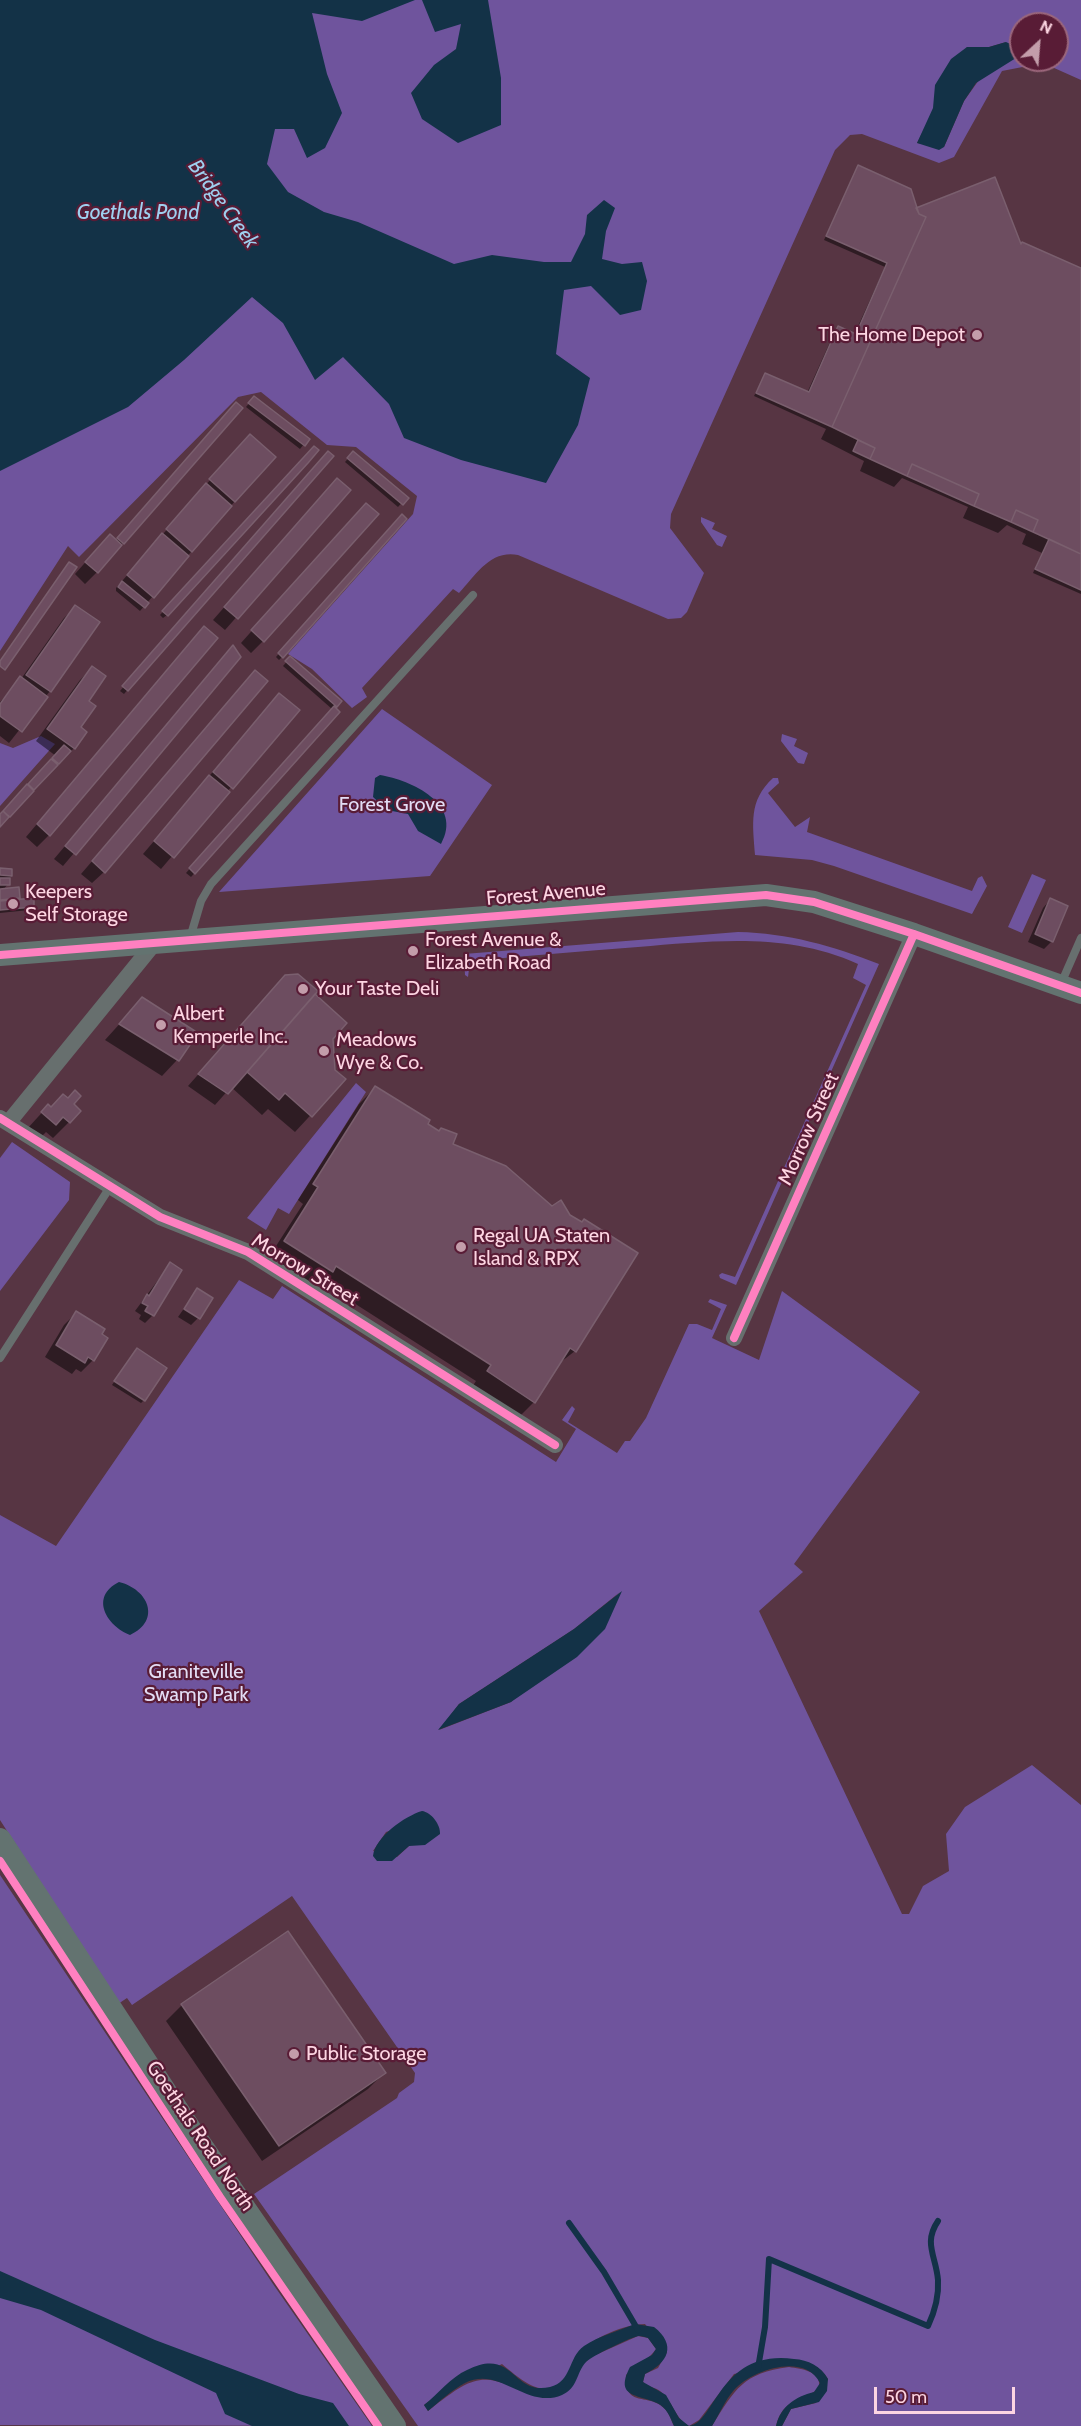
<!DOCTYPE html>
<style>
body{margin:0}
#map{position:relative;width:1081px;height:2426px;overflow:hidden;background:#573543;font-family:Cabin,sans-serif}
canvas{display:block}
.north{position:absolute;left:1009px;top:12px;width:60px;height:60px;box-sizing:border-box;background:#591c36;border:2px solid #9b667b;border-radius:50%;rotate:26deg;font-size:16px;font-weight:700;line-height:24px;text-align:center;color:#fdd5e2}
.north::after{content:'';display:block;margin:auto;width:21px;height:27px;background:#c39daa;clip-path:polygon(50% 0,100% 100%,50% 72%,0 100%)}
.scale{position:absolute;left:874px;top:2387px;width:141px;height:27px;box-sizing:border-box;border:3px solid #fdd5e2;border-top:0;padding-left:8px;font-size:18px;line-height:21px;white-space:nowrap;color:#fdd5e2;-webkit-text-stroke:4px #591c36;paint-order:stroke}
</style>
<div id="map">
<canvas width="1081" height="2426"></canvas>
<div class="north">N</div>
<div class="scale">50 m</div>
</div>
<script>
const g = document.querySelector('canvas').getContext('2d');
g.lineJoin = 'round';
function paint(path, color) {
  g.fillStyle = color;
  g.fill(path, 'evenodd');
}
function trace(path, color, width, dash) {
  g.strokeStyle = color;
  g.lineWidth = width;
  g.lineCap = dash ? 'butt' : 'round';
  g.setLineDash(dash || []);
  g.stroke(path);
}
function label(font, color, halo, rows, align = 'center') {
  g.font = font + ' Cabin,sans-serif';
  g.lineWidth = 4.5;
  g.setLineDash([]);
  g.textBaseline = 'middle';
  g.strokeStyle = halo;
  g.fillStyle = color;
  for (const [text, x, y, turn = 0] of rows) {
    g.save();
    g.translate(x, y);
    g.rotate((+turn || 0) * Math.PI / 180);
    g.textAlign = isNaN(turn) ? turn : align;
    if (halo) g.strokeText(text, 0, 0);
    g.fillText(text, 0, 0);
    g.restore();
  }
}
paint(new Path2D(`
 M0,0H1081V80L1043,63L1002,71L954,157L939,163L862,134L850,135L835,150L671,514L670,528L704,573L687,612L681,618L668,619L518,555C490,550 477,574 459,593L453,589L362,688L367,697L352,708L312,669L288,654L413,514L417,496L356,447L327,445L261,392L238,397L79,557L68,546L0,651ZM1021,24H1057V60H1021ZM1006,42L964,101L944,147L917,143L967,47H989Z
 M701,517L715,523L712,529L727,536L722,547L717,545L701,522Z
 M382,709L492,785L430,876L219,892Z
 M782,734L797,739L794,746L808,753L804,764L798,763L781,741Z
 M41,736L55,744L0,806V743L13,748Z
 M773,778H778L779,783L768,793L795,827L810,817L807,832L972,891L978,878L982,876L987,886L972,914L834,866L812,860L755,855C753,824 748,801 773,778Z
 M1032,874L1046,880L1022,933L1008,927Z
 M738,932C788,933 833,946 879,964L736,1285L720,1278L719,1275L722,1273L735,1277L866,985L853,978L858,964C787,932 714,941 638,947C582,951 526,956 470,961L468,977L465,975L464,954Z
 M356,1083L366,1092L289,1214L278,1208L266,1230L247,1218Z
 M12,1142L70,1182L69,1200L0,1291V1158Z
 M239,1280L273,1299L282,1286L556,1462L576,1429L562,1420L572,1406L575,1409L568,1422L617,1453L625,1441H630L646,1418L689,1324H697L712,1330L721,1309L708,1302L710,1299L727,1305L712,1338L759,1360L782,1291L920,1392L794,1564L803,1572L759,1611L902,1914H909L923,1886L949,1871L946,1834L965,1807L1032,1765L1081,1805V2426H782L791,2409L816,2403L828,2379C810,2347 762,2368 734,2374L699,2420L689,2426C675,2419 673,2401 660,2391C655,2387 649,2388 643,2382L645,2374L658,2368L667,2352L645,2324C624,2324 593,2338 578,2353C573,2358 572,2367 568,2374C549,2406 520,2379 502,2364L432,2399L424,2405L428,2411C484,2366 483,2377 546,2398L591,2357L638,2336L648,2338L656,2349C650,2359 635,2366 626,2375C624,2409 649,2392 665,2409C669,2413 671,2420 674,2426H418L254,2194L397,2098L399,2093L414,2082L415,2073L292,1896L132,2005L127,1998L118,2004L0,1820V1515L56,1546ZM620,1592L511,1702L439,1730L459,1704L574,1629ZM395,1829L409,1846L397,1857L373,1851L386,1832Z
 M0,1875L273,2284L372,2426L0,2425Z
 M789,2367C802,2369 822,2371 819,2388C803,2402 783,2397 776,2426H712C735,2389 743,2373 789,2367Z`), '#6f549d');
paint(new Path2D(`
 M0,0H415L362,21L312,13L327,74L342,113L325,148L307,158L294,129H275L267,164L288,192L324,212L358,222L454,264L492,255L544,262H571L585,234L587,215L604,200L615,208L606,231L602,259L622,264L642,262L647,281L641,310L620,315L591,286L564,290L556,354L590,378L578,425L546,483L461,460L404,438L389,404L343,357L315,380L283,323L252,297L184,360L128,407L0,471Z
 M422,0H488L501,78V125L458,143L422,119L411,93L434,65L456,49L461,24L435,32Z
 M1006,42L1019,48L1016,58L976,83L964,101L944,147L939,150L917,143L933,108L935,85L951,59L967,47H989Z
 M380,775C411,780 464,804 441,844L418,831L408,814L387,810L373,797L375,778Z
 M119,1582C148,1589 162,1620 130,1635C107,1626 89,1597 119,1582Z
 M622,1591L605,1629L577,1657L511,1702L438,1730L459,1704L574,1629Z
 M422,1811C431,1812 441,1825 440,1834L425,1845L409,1846L392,1861H377L373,1856C375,1837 405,1816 422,1811Z
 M0,2271L155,2340L299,2394L333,2403L349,2426H252L225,2414L216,2393L41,2310L0,2298Z
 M635,2324L654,2327C677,2345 668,2363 645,2374L643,2382L666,2395L679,2418L689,2426C715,2424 719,2349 794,2359C808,2360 821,2366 828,2379L827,2391L819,2402L791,2409L782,2426H776C781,2406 795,2397 814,2392L820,2383C804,2352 752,2370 734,2390C725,2400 719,2415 712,2426H674C670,2417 667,2408 657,2403C638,2394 614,2398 630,2367L652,2355L656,2349L648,2338C645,2337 642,2336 639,2336C633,2336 590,2357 586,2362C576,2373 578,2388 562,2395C527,2410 499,2365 465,2383C452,2390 440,2401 428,2411L424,2405C438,2394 451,2377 467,2370C514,2346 512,2396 550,2387C572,2382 568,2357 584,2346C599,2336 618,2331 635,2324Z`), '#133247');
paint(new Path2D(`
 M858,167L916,209L1081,270V594L1033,573L1042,553L1022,544L1026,534L1007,525L998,533L963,518L968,507L902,478L894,487L860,471L864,461L821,439L826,429L754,396L766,374L807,393L835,331L838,328L854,335L885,267L824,240Z
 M251,401L308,439L300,449L246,407Z
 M233,407L241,408L97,572L85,584L75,574L98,548L116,541Z
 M238,448L273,457L140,611L116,591V588Z
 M310,451L167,615L163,618L160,615Z
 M353,453L406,498L398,507L345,462Z
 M325,456H332L124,694L120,691Z
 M349,490L225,630L213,620L325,492Z
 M354,516L263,641L251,653L241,643Z
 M398,520L282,657L279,660L276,657Z
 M76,607L50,691L9,743L0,736V702L21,679L64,618Z
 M192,640L49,835L37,847L26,837Z
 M233,647L240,657L63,866L54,859Z
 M290,658L340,702L334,708L338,712L191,877L186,873L332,709L283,666Z
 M92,668L74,748L0,825V816L56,756L36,741L80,680Z
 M255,672L104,872L92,883L81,874Z
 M268,707L297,710L161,869L143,854Z
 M0,870L11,875L8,884L3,890L18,897L14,901L33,907L29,910L0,913Z
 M1050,900L1052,941L1044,949L1028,942L1043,908Z
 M274,989L309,999L331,1039L334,1070L344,1079L295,1132L268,1109L262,1115L231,1087L215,1105L188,1086Z
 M142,999L196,1033L177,1060L162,1076L105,1040Z
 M375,1088L451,1145L552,1208L575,1351L557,1365L534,1402L518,1418L472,1387L476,1381L321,1282L316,1287L269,1257L303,1204L298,1200L359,1104Z
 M72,1104L69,1122L53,1138L46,1132L39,1139L27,1129L48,1106L50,1108Z
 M170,1264L153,1315L145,1323L139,1319L141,1315L135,1311Z
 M197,1290L198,1318L191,1325L178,1317Z
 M76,1313L93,1360L81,1372L76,1369L72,1374L45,1357L64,1325Z
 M137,1349L144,1400L141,1403L112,1385Z
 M182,2005L384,2073L368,2089L262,2161L166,2021Z`), '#0007');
trace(new Path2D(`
 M569,2223L604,2272L638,2330
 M758,2368L765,2327L769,2259L928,2326C935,2311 939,2296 938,2280C936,2256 923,2243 938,2221`), '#133247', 6);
const building = new Path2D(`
 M858,165L911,189L919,214L926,217L832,427L756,393L765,373L809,392L838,326L856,334L887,263L826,236Z
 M995,177L1021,244L1022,242L1081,268V554L1033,532L1038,520L1016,510L1011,522L974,506L979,494L912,464L907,476L870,459L875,448L832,427L926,217L919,214L916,208Z
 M254,396L310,439L305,446L248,403Z
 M236,402L243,408L124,544L117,538Z
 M250,434L276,457L235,502L209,479Z
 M858,440L875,448L870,459L853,451Z
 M314,446L319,450L308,463L168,616L162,611Z
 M328,451L334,456L128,691L122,686Z
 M353,451L409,498L403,505L347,458Z
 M912,464L979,494L974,506L907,476Z
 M337,478L351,490L238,619L224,607Z
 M206,483L232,506L192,552L166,529Z
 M366,503L379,514L264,642L251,630Z
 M1016,510L1038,520L1033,532L1011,522Z
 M402,514L407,519L283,658L278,653Z
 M162,533L189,556L154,598L127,575Z
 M110,534L122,545L98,573L85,562Z
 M1049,539L1081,554V590L1035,569Z
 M69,562L77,567L5,670L0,666V661Z
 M122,581L149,603L145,608L118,587Z
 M75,605L100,622L51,692L26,675Z
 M204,626L218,638L50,836L37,824Z
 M233,645L241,657L76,855L65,846Z
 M290,656L342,701L337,707L285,661Z
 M92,666L106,676L89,701L96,706L81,727L87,732L75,749L47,729Z
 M255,670L268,681L105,873L92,861Z
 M20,676L48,697L22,732L0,716V704Z
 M279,693L300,710L233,789L213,772Z
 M334,706L340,712L195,874L189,868Z
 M64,745L71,751L59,764L52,758Z
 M51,759L58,765L34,790L28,784Z
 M209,775L230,792L174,858L154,841Z
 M27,784L34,791L10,817L3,811Z
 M3,811L9,817L0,827V814Z
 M0,868L12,869V876L0,875Z
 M0,878H10V885H0Z
 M19,887L20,898L0,900V889Z
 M34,898V907L0,910V901Z
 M1050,898L1068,906L1053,942L1035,934Z
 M298,974L318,991L228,1094L198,1074L285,975Z
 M315,994L347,1023L333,1039L335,1070L346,1079L312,1117L285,1093L279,1100L247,1072Z
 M142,997L198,1033L179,1061L119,1024Z
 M375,1086L430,1120L428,1124L439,1131L441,1128L457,1134L453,1144L506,1166L552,1206L561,1200L570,1215L582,1222L584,1219L638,1253L576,1352L570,1348L535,1403L487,1371L491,1365L336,1266L333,1272L284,1241L318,1187L313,1184Z
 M75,1090L81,1096L74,1104L81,1111L70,1123L63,1117L56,1125L41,1112L48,1104L51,1107L63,1094L68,1098Z
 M170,1262L182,1270L154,1316L145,1311L148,1306L142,1303L147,1294L149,1296Z
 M197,1288L213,1298L200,1319L184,1309Z
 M76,1311L105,1329L102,1334L108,1338L94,1361L88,1357L85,1363L56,1345Z
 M137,1348L167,1368L145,1401L114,1381Z
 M288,1931L386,2073L279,2146L181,2004Z`);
paint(building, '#6d4d60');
trace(building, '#7a5f6e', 1.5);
trace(new Path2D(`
 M190,938L201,901L211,884L473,595
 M1060,986L1081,938
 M0,1358L110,1187`), '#676f6e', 8);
trace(new Path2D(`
 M0,1118L160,1217L248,1252L555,1445
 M8,1123L157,940
 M734,1338L914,934`), '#676f6e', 16);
trace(new Path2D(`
 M0,955L766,895L814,902L914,934L1081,993
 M0,1839L191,2130L395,2426`), '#637370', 22);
trace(new Path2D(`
 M0,955L766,895L814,902L914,934L1081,993
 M0,1118L160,1217L248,1252L555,1445
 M734,1338L914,934
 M0,1861L220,2197L378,2426`), '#ff80c0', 8);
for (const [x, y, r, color] of [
 [977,335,6,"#c39daa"],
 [13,904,6,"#c39daa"],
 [413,951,6,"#c39daa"],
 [303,989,6,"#c39daa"],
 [161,1025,6,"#c39daa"],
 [324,1051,6,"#c39daa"],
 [461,1247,6,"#c39daa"],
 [294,2054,6,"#c39daa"]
]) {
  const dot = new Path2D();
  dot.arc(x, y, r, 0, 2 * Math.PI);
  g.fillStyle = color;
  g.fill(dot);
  trace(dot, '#591c36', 2);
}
label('20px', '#fdd5e2', '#591c36', [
 ["The Home Depot",965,335,"right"],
 ["Keepers",25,892],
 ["Self Storage",25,915],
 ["Forest Avenue &",425,940],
 ["Elizabeth Road",425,963],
 ["Your Taste Deli",315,989],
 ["Albert",173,1014],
 ["Kemperle Inc.",173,1037],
 ["Meadows",336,1040],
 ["Wye & Co.",336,1063],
 ["Regal UA Staten",473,1236],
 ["Island & RPX",473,1259],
 ["Public Storage",306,2054]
], 'left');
label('20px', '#e3ddf5', '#591c36', [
 ["Forest Grove",392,805],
 ["Graniteville",196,1672],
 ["Swamp Park",196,1695]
]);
label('20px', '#fdd5e2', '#591c36', [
 ["Forest Avenue",546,894,-5],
 ["Morrow Street",809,1129,-66],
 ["Morrow Street",305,1270,31],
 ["Goethals Road North",200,2136,56]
]);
label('italic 21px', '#9ed0ef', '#591c36', [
 ["Bridge Creek",223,204,54],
 ["Goethals Pond",138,213]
]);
</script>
